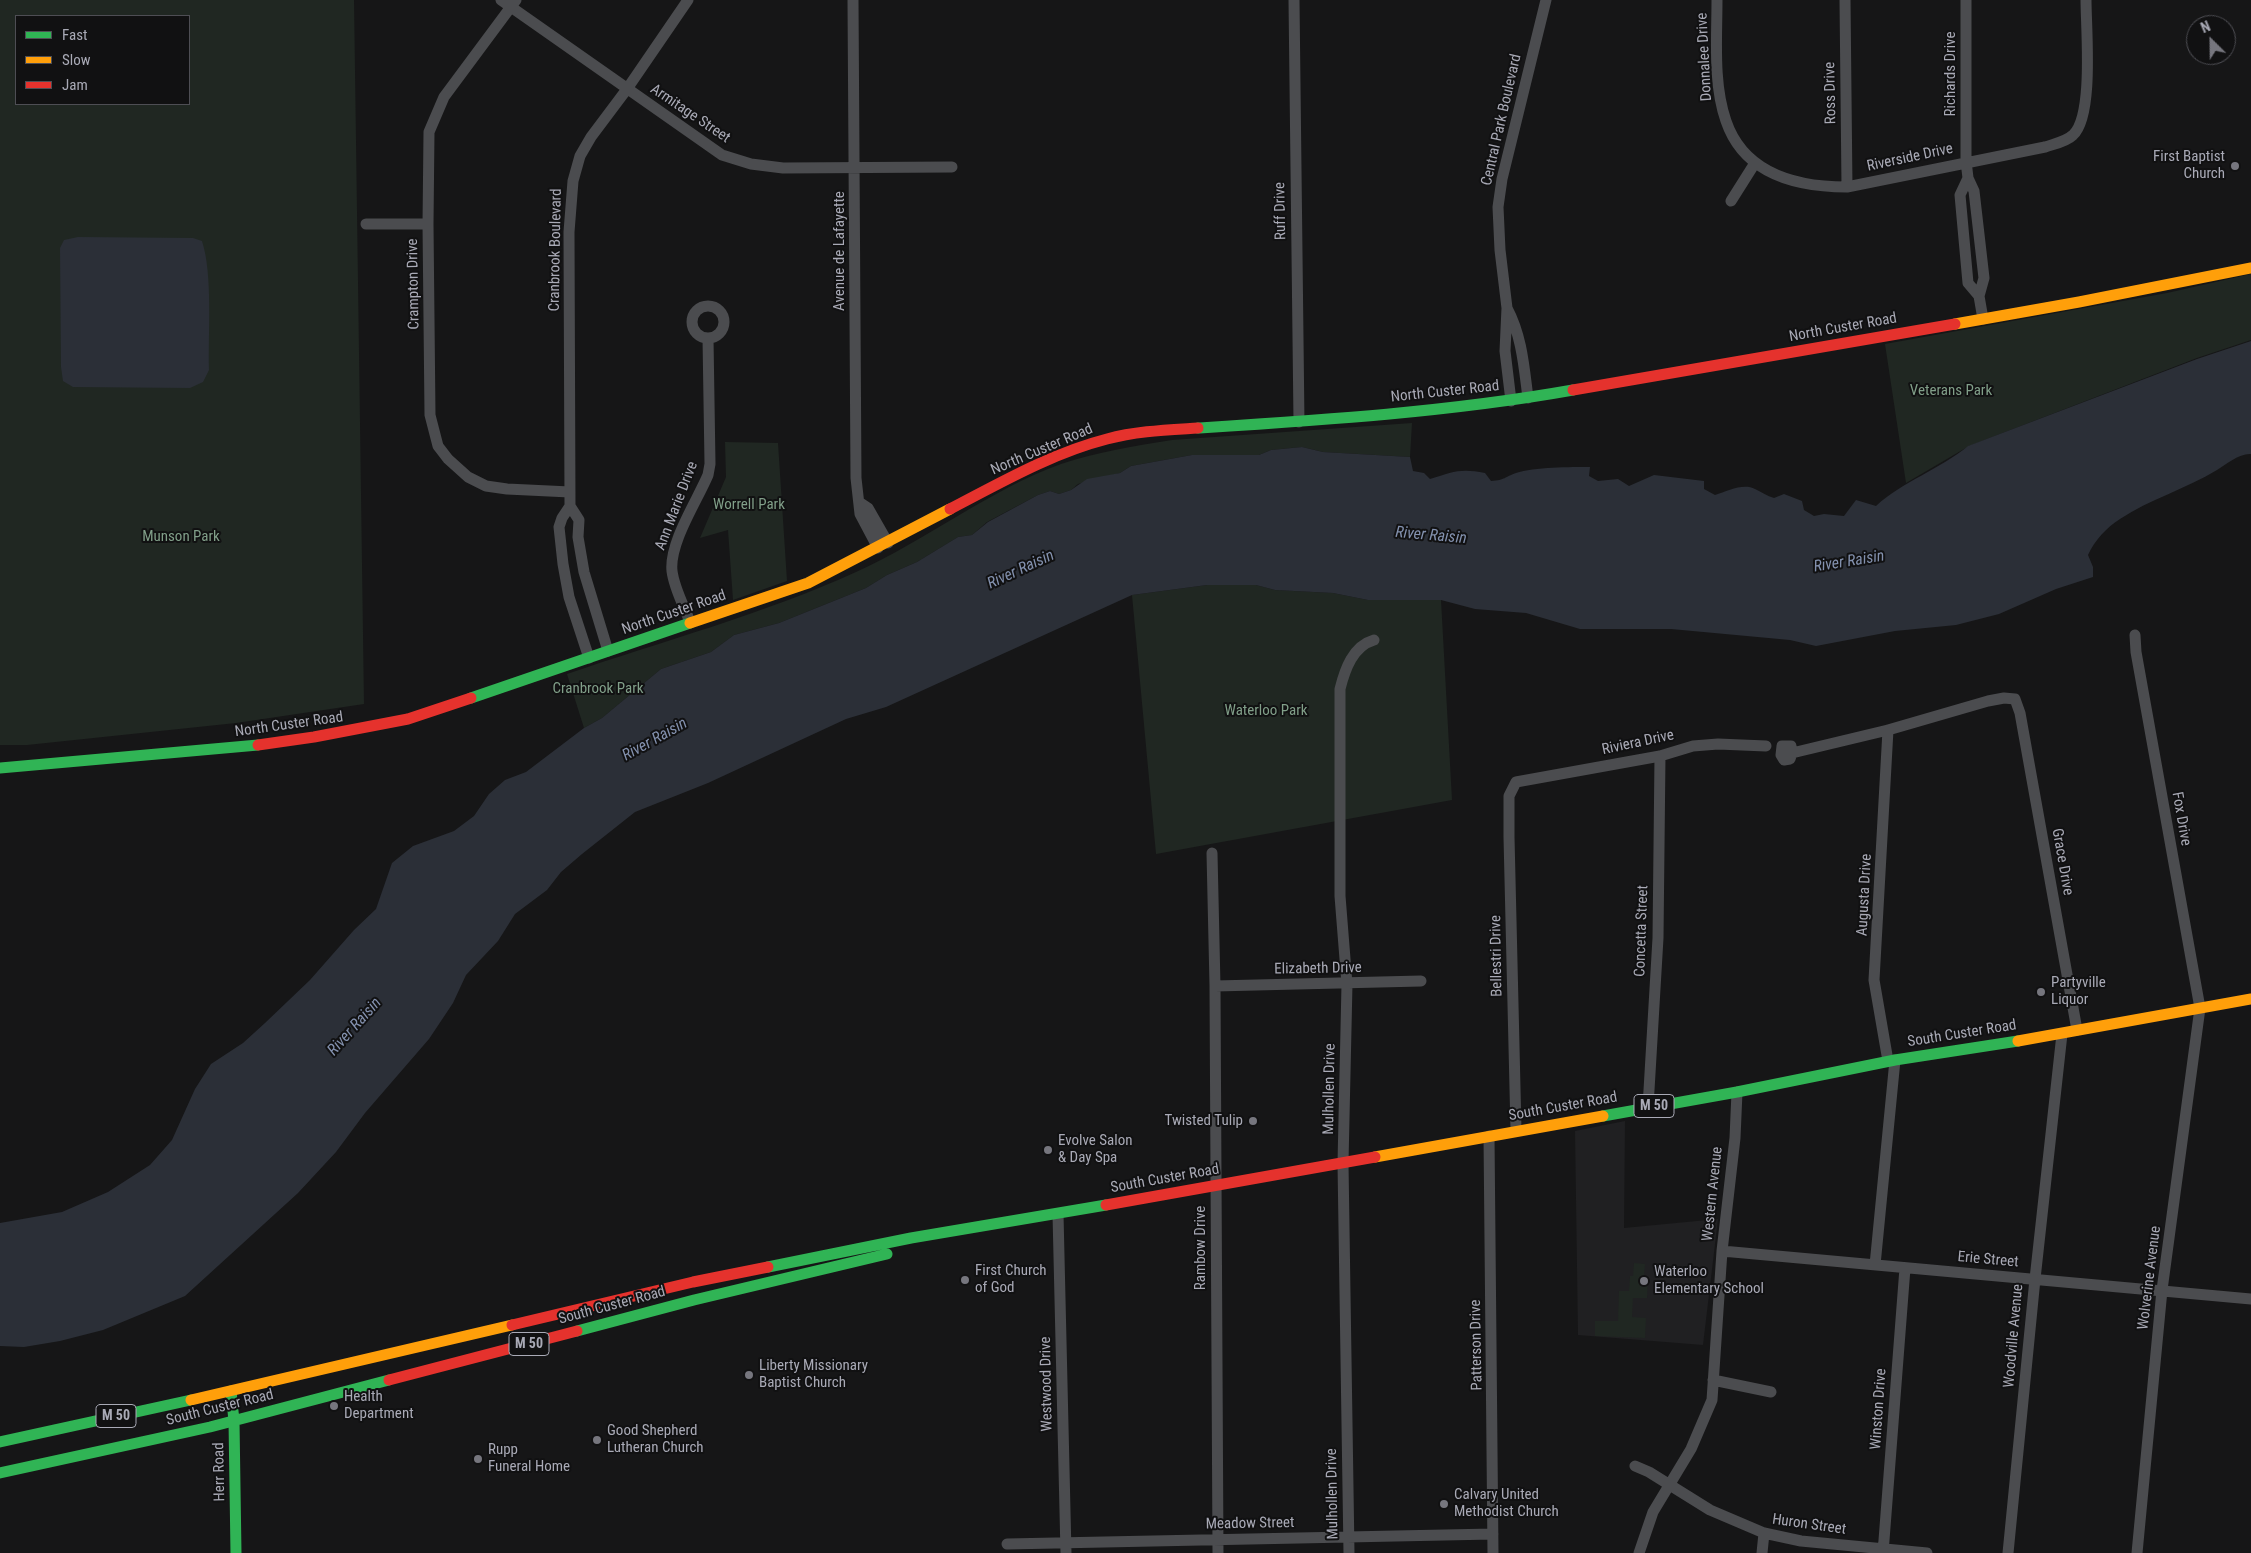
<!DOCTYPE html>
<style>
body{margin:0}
#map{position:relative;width:2251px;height:1553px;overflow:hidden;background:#161617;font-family:"Roboto Condensed",sans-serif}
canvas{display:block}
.legend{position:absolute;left:15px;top:15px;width:175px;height:90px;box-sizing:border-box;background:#111112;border:1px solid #4e4e54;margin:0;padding:6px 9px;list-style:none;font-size:15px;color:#a9aab6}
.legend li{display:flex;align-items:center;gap:10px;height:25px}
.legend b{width:25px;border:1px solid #4e4e54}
.north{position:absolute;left:2186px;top:15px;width:50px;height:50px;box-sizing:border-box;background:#111112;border:1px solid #4e4e54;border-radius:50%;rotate:337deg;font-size:14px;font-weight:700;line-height:20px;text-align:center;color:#a9aab6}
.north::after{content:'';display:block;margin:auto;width:18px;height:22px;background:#76767e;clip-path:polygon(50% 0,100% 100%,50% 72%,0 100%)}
</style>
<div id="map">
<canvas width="2251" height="1553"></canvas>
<ul class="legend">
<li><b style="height:6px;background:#30b455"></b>Fast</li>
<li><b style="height:6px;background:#ff9f0a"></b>Slow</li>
<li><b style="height:6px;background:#e5322d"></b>Jam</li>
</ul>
<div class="north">N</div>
</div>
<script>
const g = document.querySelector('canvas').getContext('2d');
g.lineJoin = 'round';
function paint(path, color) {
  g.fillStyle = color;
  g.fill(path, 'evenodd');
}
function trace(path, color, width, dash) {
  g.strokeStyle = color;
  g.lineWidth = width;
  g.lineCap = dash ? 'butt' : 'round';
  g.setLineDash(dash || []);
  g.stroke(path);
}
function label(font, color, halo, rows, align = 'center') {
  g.font = font + ' "Roboto Condensed",sans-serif';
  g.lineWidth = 4;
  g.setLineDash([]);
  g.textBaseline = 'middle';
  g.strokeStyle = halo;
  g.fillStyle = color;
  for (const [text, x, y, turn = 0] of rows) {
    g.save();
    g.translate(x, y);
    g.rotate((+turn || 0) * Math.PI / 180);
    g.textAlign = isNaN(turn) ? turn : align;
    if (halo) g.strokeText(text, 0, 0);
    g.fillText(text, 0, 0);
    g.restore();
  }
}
paint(new Path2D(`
 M1625,1121L1624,1228L1718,1219L1703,1345L1578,1335L1575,1131Z`), '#202022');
paint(new Path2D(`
 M0,0H354L364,704L236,723L27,745H0ZM16,16H189V104H16Z
 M2251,274V340L2197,358L1969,446L1906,483L1885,344L2167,293Z
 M1412,423L1410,457L1323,452L1302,447L1271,450L1259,455H1192L1131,466L1120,473L1078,484L1071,490L1059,494L1050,491L1038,495L987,522L972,535L958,537L917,562L887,575L866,588L779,623L734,635L711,652L661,669L602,718L584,728L567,674C663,641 764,614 856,572C925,541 991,489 1061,464C1097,452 1135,446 1172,440Z
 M725,442L778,443L787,581L733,600L728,530L700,538L726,477Z
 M1207,585H1256L1275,590L1333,593L1368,600H1441L1452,800L1156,854L1132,595Z
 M1634,1263L1645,1264L1644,1276H1648L1647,1298H1633L1632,1317L1646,1318L1645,1338L1595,1336V1321H1618L1619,1291H1629L1630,1276H1633Z`), '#202722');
paint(new Path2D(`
 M78,237L193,238L202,241C213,275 208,333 209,370L203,382L190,388L73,387L63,381L61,367L60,248L64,240Z
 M2251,341V454C2240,453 2226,464 2217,470C2186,489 2150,499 2120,519C2106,528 2095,540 2088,555L2093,567V577L2056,589L1999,614L1956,625L1895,631L1816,646L1790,640L1671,629H1580L1526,613L1475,609L1441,600H1368L1333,593L1275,590L1256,585H1207L1132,595L886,707L846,719L708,783L635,812L582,854L561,872L547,890L515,914L498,941L466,975L453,1003L429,1039L365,1113L336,1152L298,1193L185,1296L103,1330L60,1341L24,1347L0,1346V1223L62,1212L108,1192L150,1165L172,1140L195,1089L211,1064L243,1043L265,1023L310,980L354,930L376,909L392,863L413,846L454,831L474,816L489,794L505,780L526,772L584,728L602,718L661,669L711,652L734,635L779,623L866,588L887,575L917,562L958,537L972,535L988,522L1038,495L1050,491L1059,494L1071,490L1087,479L1120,473L1131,466L1192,455H1259L1271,450L1302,447L1323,452L1410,457L1413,471L1424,473L1430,479C1453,472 1460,468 1485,473L1491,481C1506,480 1504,477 1516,473C1534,467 1571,467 1590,467L1589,476L1598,481L1618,479L1629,486L1654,475L1704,481V489L1715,495C1728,491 1743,483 1755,489C1762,492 1767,496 1774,498L1784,494L1802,501L1804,510L1814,516L1824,514L1844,516L1856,500L1876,506C1902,482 1940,469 1968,446L2197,359Z`), '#2b2f37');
trace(new Path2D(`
 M501,0L722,155L751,164L783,168L952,167
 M516,0L444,97L429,132L428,224L430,415L438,446L448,459L468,477L486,486L507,489L570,492
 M853,0L856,478L860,514L878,548
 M1294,0L1299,422
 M1717,0C1717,39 1713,84 1726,121C1744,174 1797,187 1847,187L2045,147C2053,144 2066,142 2073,135C2094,116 2086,29 2086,0
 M1845,0L1847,187
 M1966,0V161L1968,178L1974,191L1984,278L1979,296L1983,319
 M1968,178L1960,195L1968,283L1979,296
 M1731,201L1755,163
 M366,224H428
 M692 322a16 16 0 1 1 32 0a16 16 0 1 1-32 0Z
 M1507,308C1522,336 1524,367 1528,398
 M1511,401L1505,351L1507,308L1500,250L1498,207L1502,179L1546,0
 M859,502L868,508L888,543
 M570,506L562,518L559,527L563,564L569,597L589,658
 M690,622C684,606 674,588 672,571C669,543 697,501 708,475L710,464L708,338
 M2135,635L2136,652L2200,1008L2162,1290L2137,1553
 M608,651L584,572L578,537L579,520L570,506L569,232L573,181L580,156L591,137L627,89L688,0
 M1792,753L1790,759L1784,760L1781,755L1782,746H1791L1792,753L1888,730L1988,701L2004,698L2015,699L2020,713L2077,1030
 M1212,853L1215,986L1218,1553
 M1215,986L1421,981
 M1888,1061L1874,980L1888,730
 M1648,1107L1658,938L1660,756
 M1516,1130L1509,837V796L1516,782L1660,756L1693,746L1718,744L1766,746
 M1489,1136L1493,1553
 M1058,1214L1066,1553
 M1722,1251L2251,1299
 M1875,1265L1895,1060
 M1713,1380L1771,1392
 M1635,1466L1649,1472L1710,1510L1764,1533L1801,1541L1927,1553
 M1007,1544L1493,1534
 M1349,1553L1343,1163L1347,984L1340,896V689C1345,669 1353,646 1374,640
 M1639,1553L1653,1512L1691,1449L1712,1400L1722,1251L1735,1138L1737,1092
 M1762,1553L1764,1533
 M1883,1553L1905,1268
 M2008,1553L2035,1279L2062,1034`), '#4b4c4f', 11);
trace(new Path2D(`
 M1198,428C1323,420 1449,412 1573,390
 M471,698L690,623
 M0,768L258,745
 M1603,1116L1737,1092L1895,1060L2018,1041
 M768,1267L911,1238L1106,1205
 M577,1331L694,1300L887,1254
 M231,1391L234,1421L236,1553
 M0,1442L191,1400
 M0,1473L210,1427L389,1380`), '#30b455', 11);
trace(new Path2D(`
 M1955,324L2079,302L2251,268
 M690,623L808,583L950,509
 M2018,1041L2251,999
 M1375,1157L1603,1116
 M191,1400L512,1325`), '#ff9f0a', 11);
trace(new Path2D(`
 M1573,390L1955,324
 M950,509C1000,483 1052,453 1107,439C1137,431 1167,430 1198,428
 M258,745L314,737L408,719L471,698
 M1106,1205L1375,1157
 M512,1325L693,1282L768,1267
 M389,1380L577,1331`), '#e5322d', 11);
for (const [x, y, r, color] of [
 [2235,166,5,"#76767e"],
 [2041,992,5,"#76767e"],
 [1253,1121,5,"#76767e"],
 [1048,1150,5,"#76767e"],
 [965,1280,5,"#76767e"],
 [1644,1281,5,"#76767e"],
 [749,1375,5,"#76767e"],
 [334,1406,5,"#76767e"],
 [597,1440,5,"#76767e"],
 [478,1459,5,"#76767e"],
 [1444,1504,5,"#76767e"]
]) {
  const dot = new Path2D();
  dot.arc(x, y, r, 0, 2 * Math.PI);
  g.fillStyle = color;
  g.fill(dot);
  trace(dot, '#111112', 2);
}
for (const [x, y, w] of [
 [1654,1106,40],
 [529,1344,40],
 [116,1416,40]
]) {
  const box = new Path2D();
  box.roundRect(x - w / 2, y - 11.5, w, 23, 4);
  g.fillStyle = '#111112';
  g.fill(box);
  trace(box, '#a9aab6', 1);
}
label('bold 14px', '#a9aab6', null, [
 ["M 50",1654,1106],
 ["M 50",529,1344],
 ["M 50",116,1416]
]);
label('15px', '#a9aab6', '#111112', [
 ["Donnalee Drive",1705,57,-93],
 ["Richards Drive",1951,74,-90],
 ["Ross Drive",1831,93,-91],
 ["Armitage Street",690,114,34],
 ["Central Park Boulevard",1502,120,-77],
 ["Riverside Drive",1910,158,-12],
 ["Ruff Drive",1281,211,-91],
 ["Cranbrook Boulevard",556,250,-89],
 ["Avenue de Lafayette",840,251,-90],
 ["Crampton Drive",414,284,-91],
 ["North Custer Road",1843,328,-10],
 ["North Custer Road",1445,392,-6],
 ["North Custer Road",1042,450,-23],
 ["Ann Marie Drive",677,506,-69],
 ["North Custer Road",674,613,-19],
 ["North Custer Road",289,725,-8],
 ["Riviera Drive",1638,743,-12],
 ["Fox Drive",2181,819,80],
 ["Grace Drive",2062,862,80],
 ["Augusta Drive",1865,895,-87],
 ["Concetta Street",1642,931,-88],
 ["Bellestri Drive",1497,956,-91],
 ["Elizabeth Drive",1318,969,-1],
 ["South Custer Road",1962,1034,-9],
 ["Mulhollen Drive",1330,1089,-89],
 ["South Custer Road",1563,1107,-10],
 ["South Custer Road",1165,1179,-10],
 ["Western Avenue",1713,1194,-84],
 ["Rambow Drive",1201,1248,-90],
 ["Erie Street",1988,1260,5],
 ["Wolverine Avenue",2150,1278,-83],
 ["South Custer Road",612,1306,-15],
 ["Woodville Avenue",2014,1336,-85],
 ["Patterson Drive",1477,1345,-91],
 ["Westwood Drive",1047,1384,-91],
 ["South Custer Road",220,1408,-14],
 ["Winston Drive",1879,1409,-86],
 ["Herr Road",220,1472,-91],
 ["Mulhollen Drive",1333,1494,-91],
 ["Meadow Street",1250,1524,-1],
 ["Huron Street",1809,1525,8]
]);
label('15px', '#a9aab6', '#111112', [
 ["First Baptist",2225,157,"right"],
 ["Church",2225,174,"right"],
 ["Partyville",2051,983],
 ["Liquor",2051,1000],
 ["Twisted Tulip",1243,1121,"right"],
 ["Evolve Salon",1058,1141],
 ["& Day Spa",1058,1158],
 ["First Church",975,1271],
 ["of God",975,1288],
 ["Waterloo",1654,1272],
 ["Elementary School",1654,1289],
 ["Liberty Missionary",759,1366],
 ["Baptist Church",759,1383],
 ["Health",344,1397],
 ["Department",344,1414],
 ["Good Shepherd",607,1431],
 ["Lutheran Church",607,1448],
 ["Rupp",488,1450],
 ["Funeral Home",488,1467],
 ["Calvary United",1454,1495],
 ["Methodist Church",1454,1512]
], 'left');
label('15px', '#819f89', '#111112', [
 ["Veterans Park",1951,391],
 ["Worrell Park",749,505],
 ["Munson Park",181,537],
 ["Cranbrook Park",598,689],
 ["Waterloo Park",1266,711]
]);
label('italic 16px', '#8391ae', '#111112', [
 ["River Raisin",1431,536,5],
 ["River Raisin",1849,562,-9],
 ["River Raisin",1021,570,-25],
 ["River Raisin",655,740,-29],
 ["River Raisin",355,1027,-48]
]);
</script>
